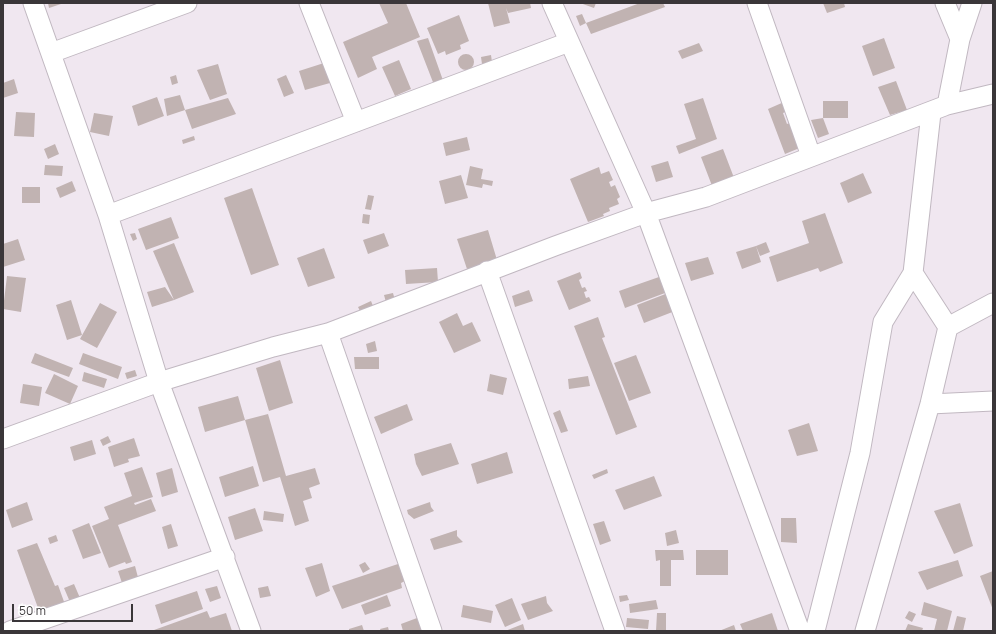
<!DOCTYPE html>
<style>
body{margin:0}
#map{position:relative;width:996px;height:634px;overflow:hidden;background:#f0e7f0;font-family:Manrope,sans-serif}
canvas{display:block}
.frame{position:absolute;inset:0;border:4px solid #3a3639;pointer-events:none}
.scale{position:absolute;left:12px;top:604px;width:121px;height:18px;box-sizing:border-box;border:2px solid #3a3639;border-top:0;padding-left:5px;font-size:12px;line-height:14px;white-space:nowrap;color:#3a3639;-webkit-text-stroke:3px #fff;paint-order:stroke}
</style>
<div id="map">
<canvas width="996" height="634"></canvas>
<div class="frame"></div>
<div class="scale">50 m</div>
</div>
<script>
const g = document.querySelector('canvas').getContext('2d');
g.lineJoin = 'round';
function paint(path, color) {
  g.fillStyle = color;
  g.fill(path, 'evenodd');
}
function trace(path, color, width, dash) {
  g.strokeStyle = color;
  g.lineWidth = width;
  g.lineCap = dash ? 'butt' : 'round';
  g.setLineDash(dash || []);
  g.stroke(path);
}
paint(new Path2D(`
 M48,3H64L49,8Z
 M379,3H406L420,37L372,57L377,69L358,78L343,42L388,23Z
 M488,3H530L531,8L508,13L506,8L510,23L494,27Z
 M580,3H596L594,8Z
 M640,3H663L665,7L591,34L586,23Z
 M823,3H844L845,7L827,13Z
 M582,14L586,23L580,26L576,16Z
 M459,15L469,41L460,45L461,49L446,55L445,51L438,54L427,28Z
 M428,38L445,86L436,90L417,41Z
 M884,38L895,68L873,76L862,46Z
 M699,43L703,51L682,59L678,51Z
 M458 62a8 8 0 1 1 16 0a8 8 0 1 1-16 0Z
 M491,55L492,62L482,64L481,57Z
 M399,60L411,89L395,96L382,67Z
 M324,63L330,83L305,90L299,71Z
 M218,64L227,94L210,100L197,70Z
 M176,75L178,83L172,85L170,77Z
 M286,75L294,93L284,97L277,79Z
 M14,79L18,93L3,98V83Z
 M896,81L907,110L890,115L878,87Z
 M180,95L185,110L228,98L236,114L192,129L185,110L167,116L164,99Z
 M157,97L164,116L138,126L132,106Z
 M703,98L717,139L679,154L676,146L696,139L684,104Z
 M823,101H848V118H823Z
 M784,102L788,111L783,113L787,124L792,122L802,147L785,154L768,109Z
 M16,112L35,113L34,137L14,136Z
 M94,113L113,116L109,136L90,132Z
 M823,118L829,134L818,138L811,120Z
 M194,136L195,140L183,144L182,140Z
 M467,137L470,150L446,156L443,143Z
 M55,144L59,154L48,159L44,149Z
 M723,149L736,183L714,191L701,157Z
 M668,161L673,177L656,182L651,166Z
 M45,165L63,166L62,176L44,175Z
 M470,166L483,169L481,179L493,181L492,186L483,184L482,188L466,185Z
 M599,167L601,174L609,171L613,180L609,182L611,187L615,185L620,197L617,199L619,204L609,208L610,211L603,214L604,216L588,222L570,179Z
 M863,173L872,193L848,203L840,183Z
 M461,175L468,198L445,204L439,181Z
 M72,181L76,191L60,198L56,188Z
 M22,187H40V203H22Z
 M252,188L279,265L251,275L224,198Z
 M368,195L374,196L371,210L365,209Z
 M825,213L843,263L820,272L818,268L777,282L769,257L809,243L802,221Z
 M363,214L370,215L369,224L362,223Z
 M171,217L179,238L146,250L138,229Z
 M488,230L497,260L467,269L457,239Z
 M135,233L137,239L133,241L130,234Z
 M384,233L389,246L368,254L363,240Z
 M18,239L25,260L3,267V244Z
 M766,242L770,252L760,256L756,246Z
 M174,243L194,292L174,300L153,251Z
 M756,246L761,262L742,269L736,252Z
 M324,248L335,278L308,287L297,258Z
 M708,257L714,274L691,281L685,263Z
 M437,268L438,282L406,284L405,270Z
 M580,272L582,278L579,280L582,288L585,287L587,291L584,292L586,298L589,297L591,301L569,310L557,281Z
 M7,276L26,278L21,312L3,309Z
 M659,277L665,293L625,308L619,291Z
 M165,287L174,300L152,307L147,292Z
 M529,290L533,301L515,307L512,296Z
 M393,293L396,304L387,306L384,295Z
 M668,293L675,311L644,323L637,305Z
 M71,300L82,335L67,340L56,305Z
 M371,301L375,311L363,317L358,307Z
 M100,303L117,312L97,348L80,339Z
 M457,313L463,326L472,322L481,341L454,353L439,322Z
 M598,317L605,337L602,338L637,427L616,435L574,326Z
 M375,341L377,351L368,353L366,344Z
 M35,353L73,368L69,377L31,363Z
 M83,353L122,367L118,379L79,364Z
 M636,355L651,393L629,401L614,363Z
 M354,357H379V369H355Z
 M280,360L293,403L269,411L256,368Z
 M135,370L137,376L127,379L125,373Z
 M84,372L107,379L104,388L82,381Z
 M54,374L78,386L70,404L45,393Z
 M490,374L507,378L503,395L487,391Z
 M588,376L590,386L569,389L568,379Z
 M23,384L42,387L39,406L20,403Z
 M238,396L245,420L268,414L286,476L315,468L320,484L309,488L312,498L303,501L309,521L295,526L280,477L263,482L245,420L205,432L198,407Z
 M407,404L413,420L381,434L374,417Z
 M560,410L568,431L561,433L553,413Z
 M809,423L818,451L797,456L788,430Z
 M108,436L111,442L103,446L100,440Z
 M134,438L140,456L128,459L129,462L114,467L108,447Z
 M92,440L96,454L74,461L70,447Z
 M451,443L459,464L422,476L416,464L414,454Z
 M507,452L513,473L477,484L471,464Z
 M253,466L259,486L225,497L219,477Z
 M142,467L153,497L134,503L135,505L151,499L156,511L118,525L132,562L126,564L125,562L109,568L92,526L109,519L104,507L132,496L124,473Z
 M172,468L178,492L162,497L156,473Z
 M607,469L608,473L594,479L592,475Z
 M654,476L662,496L624,510L615,490Z
 M27,502L33,520L12,528L6,510Z
 M430,502L431,507L434,511L414,519L408,514L407,510Z
 M960,503L973,546L954,554L934,511Z
 M255,508L263,531L235,540L228,517Z
 M264,511L284,514L283,522L263,520Z
 M781,518H796L797,543L781,542Z
 M604,521L611,541L600,545L593,524Z
 M89,523L101,553L83,559L72,530Z
 M171,524L178,546L168,549L162,527Z
 M457,530V536L463,542L434,550L430,539Z
 M676,530L679,543L667,546L665,533Z
 M56,535L58,541L50,544L48,538Z
 M37,543L55,586L58,585L67,610L42,619L17,550Z
 M655,550H683L684,560H671V586H660V560L656,561Z
 M696,550H728V575H696Z
 M958,560L963,576L927,590L918,572Z
 M365,562L370,569L363,573L359,565Z
 M322,563L330,591L316,597L305,568Z
 M398,564L405,581L401,583L402,588L342,609L332,586Z
 M135,566L140,585L124,589L118,571Z
 M993,571V610L980,576Z
 M74,584L80,598L70,602L64,588Z
 M217,586L221,598L210,602L205,589Z
 M268,586L271,596L260,598L258,588Z
 M197,591L203,609L161,624L155,605Z
 M387,595L391,606L365,615L361,605Z
 M627,595L629,600L620,602L619,596Z
 M546,596L547,603L553,611L528,620L521,604Z
 M512,598L521,620L505,627L495,605Z
 M656,600L658,609L630,613L629,604Z
 M924,602L952,611L947,631H934L937,619L921,615Z
 M463,605L493,611L491,623L461,617Z
 M207,611L210,618L226,613L232,631H155L154,630Z
 M909,611L916,614L912,622L905,618Z
 M657,613H666V631H656Z
 M772,613L778,631H743L740,624Z
 M957,616L966,618L963,631H953Z
 M417,618L422,631H403L401,624Z
 M627,618L649,620L648,629L626,627Z
 M523,624L525,631H505Z
 M908,624L923,628L922,631H905Z
 M362,625L364,631H349V629Z
 M734,625L736,631H719Z
 M388,627L389,631H381L380,629Z`), '#c1b3b2');
const minor = new Path2D(`
 M33,3L108,215L159,382L251,631
 M309,3L356,122
 M552,3L646,213L800,631
 M757,3L811,156
 M945,3L960,39
 M51,53L187,3
 M947,105L960,39L972,3
 M108,215L569,42
 M487,271L615,631
 M948,327L993,303
 M328,333L432,631
 M930,404L993,401
 M3,439L159,382L273,347L328,333L555,246L646,213L706,197L947,105L993,94
 M10,631L225,557
 M815,631L860,453L883,322L913,273L931,113
 M865,631L930,404L948,327L913,273`);
trace(minor, '#c1b8c1', 21);
trace(minor, '#fff', 19);
</script>
